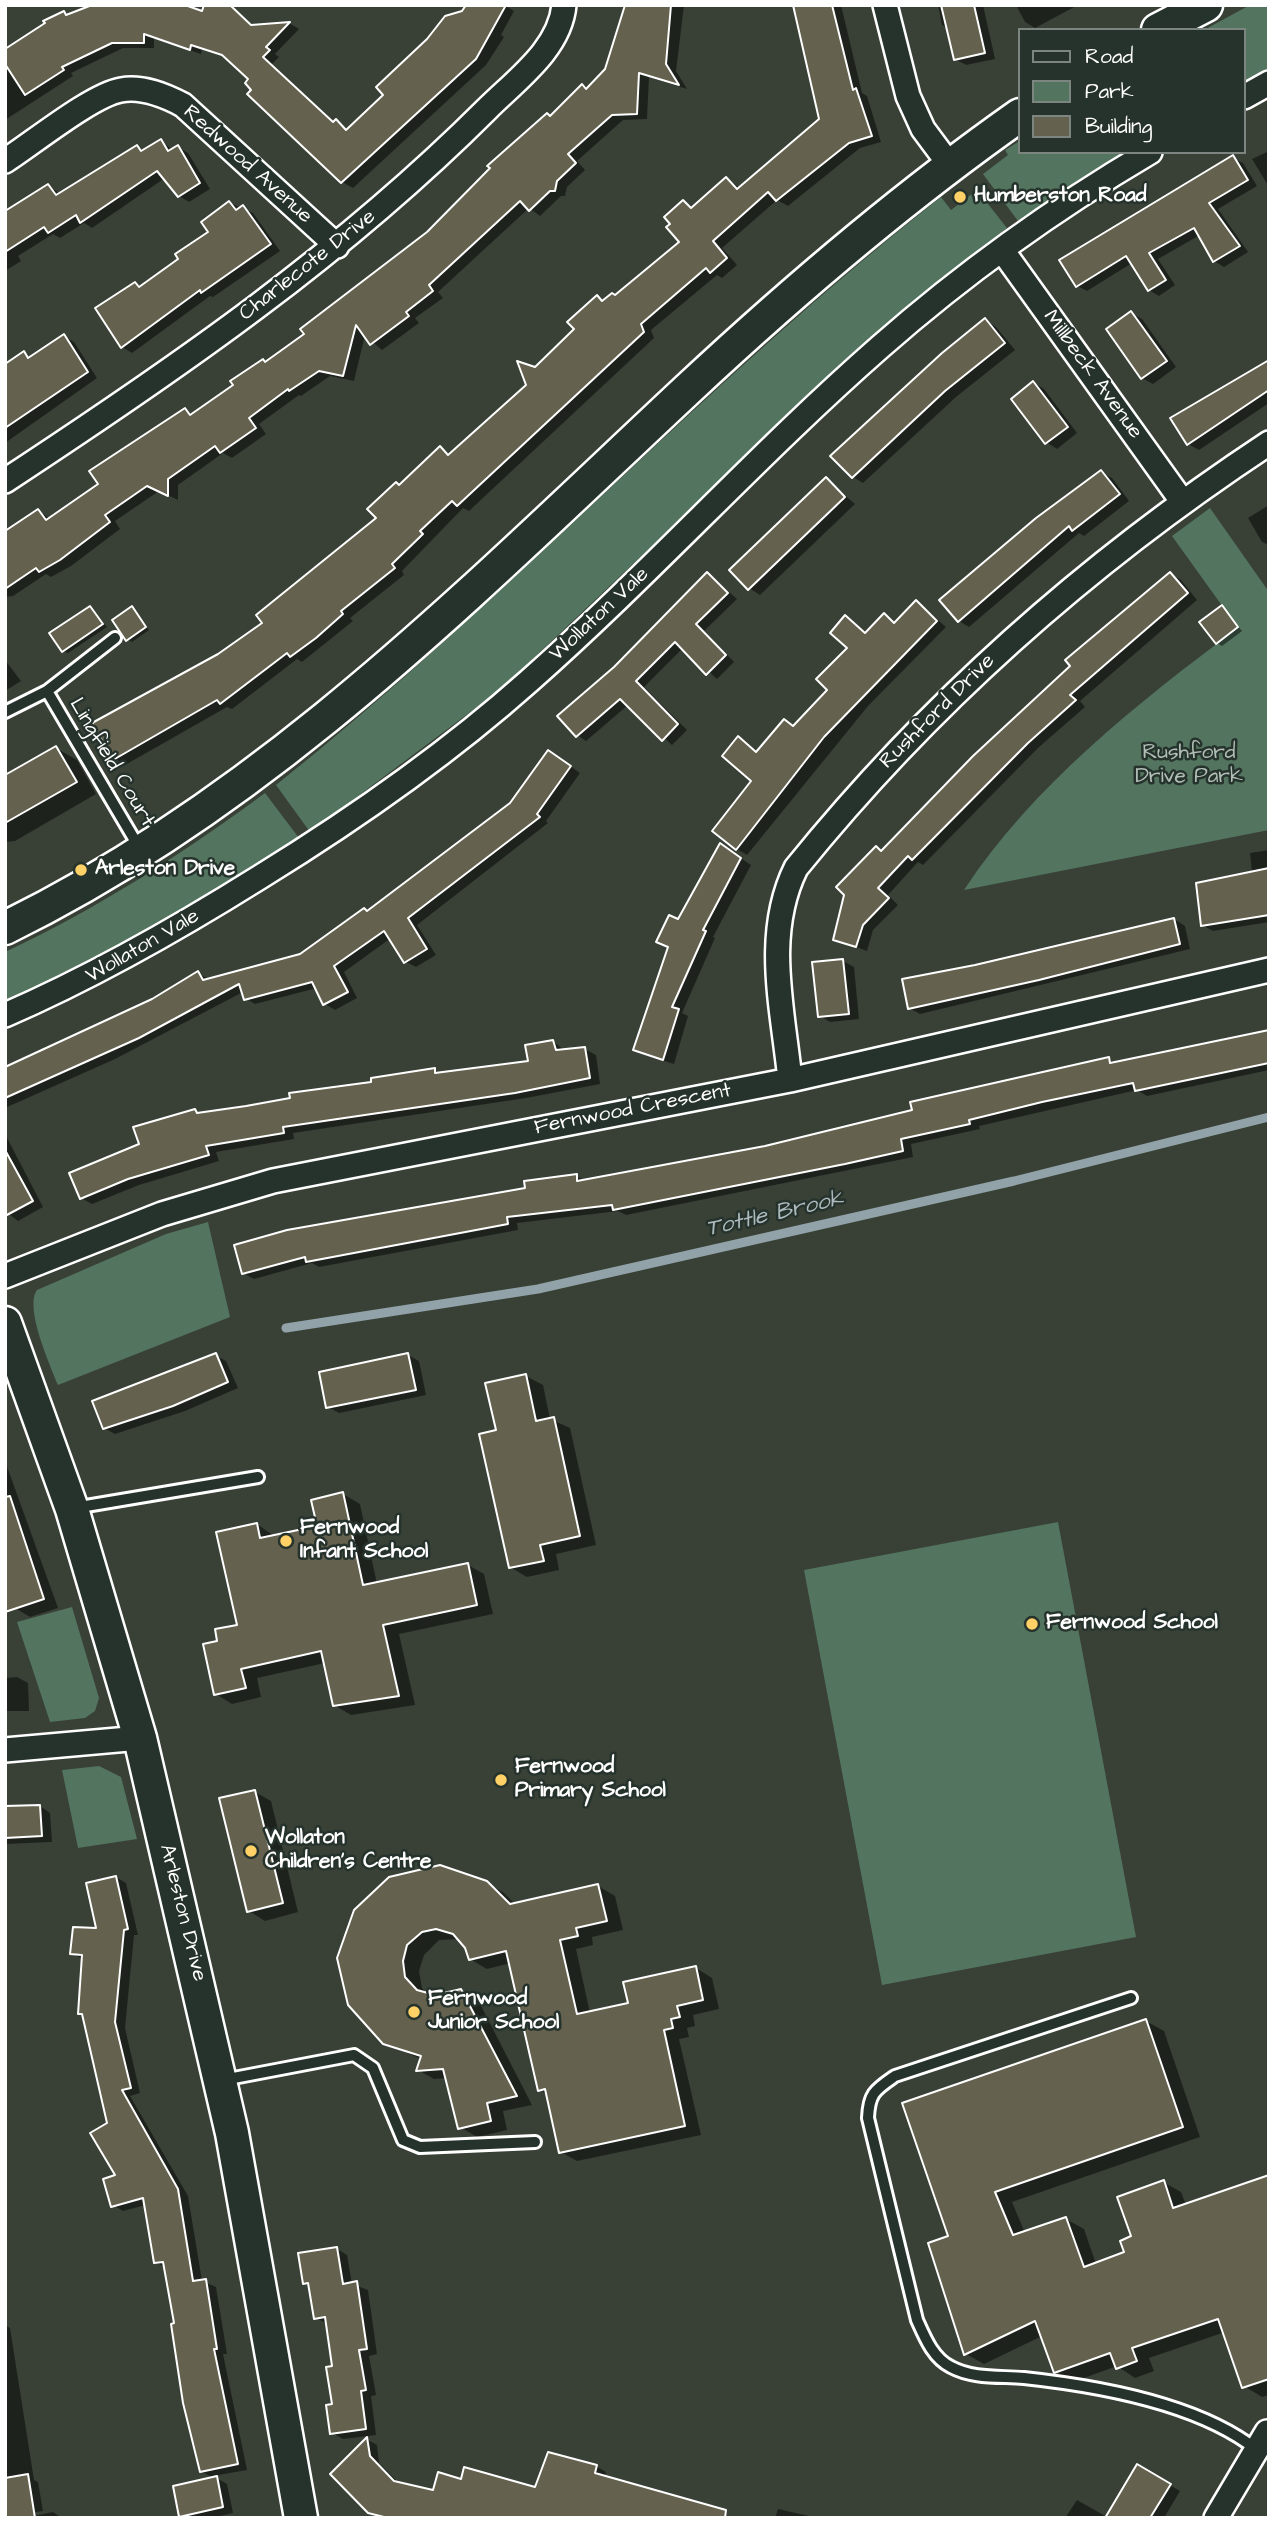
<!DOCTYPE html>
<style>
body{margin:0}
#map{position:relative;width:1274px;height:2523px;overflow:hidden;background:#394137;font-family:"Architects Daughter",sans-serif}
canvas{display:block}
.frame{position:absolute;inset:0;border:7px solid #fff;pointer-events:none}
.legend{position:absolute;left:1018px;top:28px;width:228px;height:126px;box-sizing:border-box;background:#26332d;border:2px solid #7d8581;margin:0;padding:9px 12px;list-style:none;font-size:21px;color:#fff}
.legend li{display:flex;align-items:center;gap:14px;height:35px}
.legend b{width:35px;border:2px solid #7d8581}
</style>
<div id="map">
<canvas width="1274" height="2523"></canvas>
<div class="frame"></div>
<ul class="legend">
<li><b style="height:9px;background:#26332d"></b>Road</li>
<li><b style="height:19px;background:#53745e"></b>Park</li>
<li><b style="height:19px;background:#64624e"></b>Building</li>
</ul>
</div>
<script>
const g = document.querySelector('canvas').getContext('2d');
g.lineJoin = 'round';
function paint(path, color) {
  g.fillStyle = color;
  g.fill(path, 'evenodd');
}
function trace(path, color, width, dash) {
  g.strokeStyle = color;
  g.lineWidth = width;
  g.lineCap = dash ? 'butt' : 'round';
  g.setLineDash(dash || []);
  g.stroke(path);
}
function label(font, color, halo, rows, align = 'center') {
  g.font = font + ' "Architects Daughter",sans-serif';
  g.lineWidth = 5;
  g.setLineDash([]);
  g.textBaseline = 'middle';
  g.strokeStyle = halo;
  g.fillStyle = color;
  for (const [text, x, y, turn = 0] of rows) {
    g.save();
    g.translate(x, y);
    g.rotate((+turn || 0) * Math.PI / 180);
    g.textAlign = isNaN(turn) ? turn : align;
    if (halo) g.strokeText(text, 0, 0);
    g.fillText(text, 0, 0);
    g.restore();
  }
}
paint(new Path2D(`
 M1250,5H1269V73L1244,85V30H1204Z
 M1020,141V152H1125L1018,221L983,174L1008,155L1005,150Z
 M977,190L1007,228L896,317L842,366L501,689L310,832L276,785C508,600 708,379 941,197L951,210Z
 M1210,508L1269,592V830L964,890C1032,786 1140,701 1238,628L1172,536Z
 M265,793L299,838L199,901L97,959L5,1001V952C97,909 184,853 265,793Z
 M208,1222L230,1317L58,1385C50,1365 24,1307 37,1290L166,1234Z
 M1058,1522L1136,1937L882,1985L804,1570Z
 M72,1607L99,1698L95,1711L85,1718L50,1722L17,1622Z
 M99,1766L121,1777L137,1839L78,1848L62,1770Z`), '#53745e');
paint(new Path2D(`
 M504,5L514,11L501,35L504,37L486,65L353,188L342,182L228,58L202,49L201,54L154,38V48H123L71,73L73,76L5,120V51L64,13L69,16L203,13L244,20L255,26L289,23L299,29L275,54L279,57L272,64L335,123L349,130Z
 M621,5H684L676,71L687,89L649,77L647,119L623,120L577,161L585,170L567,187L565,196H561L540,216L529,208L438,292L443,298L415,318L419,323L382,350L365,335L354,381L330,376L301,396L299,395L259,424L266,434L232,458L223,453L178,485V500L159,491L115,521L120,529L71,566L51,577L46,574L13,596L5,597V533L38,511L51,519L100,485L185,410L193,414L263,361L266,363L306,334L428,233L582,86L588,89L607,70L625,11Z
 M793,5H841L862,93L867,96L881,142L860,148L788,206L777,200L722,248L737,265L722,278L717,275L651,330L654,338L469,511L463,508L402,571L404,575L350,618L353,621L302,662L297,659L232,709L227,707L125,765L114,758L219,655L264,623L379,519L401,486L440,448L451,455L528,385L535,369L576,329L597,297L604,302L616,297L681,242L684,202L694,208L727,179L740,188L821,120Z
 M938,5H983L995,59L966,65L955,59L949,29L942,25Z
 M1016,5H1078L1035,28L1025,22Z
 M161,141L173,150L178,147L188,153L210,189L189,202L179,196L165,178L92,228L84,223L60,238L53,234L18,256L21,261L5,271V213L48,186L61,194L137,147L144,151Z
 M1269,151V187L1252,159Z
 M1233,158L1243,163L1257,186L1218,209L1248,252L1224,267L1214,261L1200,235L1158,259L1175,285L1159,296L1149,290L1132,263L1087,291L1077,286Z
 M230,203L253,213L280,251L213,297L210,296L132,353L122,347L135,284L142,287L181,260L210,232Z
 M1131,313L1142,319L1176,367L1153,384L1142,378Z
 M985,320L996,327L1015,350L956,397L863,483L853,477Z
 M64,336L74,342L97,378L5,443V372Z
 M1269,361V403L1199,450L1188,444Z
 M1034,383L1044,389L1077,433L1057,449L1046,442Z
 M1101,472L1112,478L1129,501L1084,536L1079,533L969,627L959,621Z
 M826,479L855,504L760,595L749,588Z
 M1269,505V545L1262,542L1248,518Z
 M708,574L737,599L704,631L734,662L717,679L683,648L644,687L687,730L672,745L628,705L586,741L577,735L615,668Z
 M1170,574L1181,580L1197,600L1080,701L1085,707L1038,748L923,865L918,862L888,895L898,905L873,930L867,951L835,939L882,852Z
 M917,602L946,627L868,706L747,855L737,849L753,781L738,738L758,752L785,721L795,727L830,690L850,648L846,618L867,633L884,615L896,623Z
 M90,608L107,627L68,653L63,651Z
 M1222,608L1242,631L1222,646L1217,643Z
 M132,609L149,630L132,642L127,639Z
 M5,660L21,681L5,691Z
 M56,748L77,760L96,794L15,841L5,842V777Z
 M559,758L580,773L546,821L548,823L417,925L436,955L416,967L406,962L391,938L344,972L357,998L335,1010L325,1004L317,988L255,1004L245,998L243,992L115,1059L5,1108V1069L84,1034L198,973L208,979L301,955L368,912L511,804Z
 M1269,850V922L1213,931L1202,925L1252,872L1250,853Z
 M730,851L751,865L713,937L715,938L682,1013L688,1016L674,1064L645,1055L635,1049L678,921Z
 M1174,919L1185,926L1190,949L920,1014L909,1008Z
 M843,961L854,967L859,1019L830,1022L820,1016Z
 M1269,1032V1070L1147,1096L1137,1090L979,1126L980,1129L911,1144L913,1157L626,1215L618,1211L517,1223L518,1230L319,1267L312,1263L254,1279L243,1273L576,1176L586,1181L765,1148L1108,1059L1116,1064Z
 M553,1041L565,1051L585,1049L596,1055L600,1084L526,1098L293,1133L294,1139L216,1152L219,1161L139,1185L92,1204L81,1198L141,1145L195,1111L202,1114L434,1070L441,1074L530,1062Z
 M5,1134L43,1207L18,1221L5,1211Z
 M215,1355L226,1361L238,1388L185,1411L115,1434L104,1428Z
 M408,1355L419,1361L426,1395L339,1413L328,1407Z
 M526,1376L543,1385L550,1419L570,1428L596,1545L556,1554L559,1570L527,1577L510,1567L498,1432Z
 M5,1461L58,1608L30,1617L15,1608L5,1578Z
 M343,1494L360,1504L377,1584L468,1565L484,1574L493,1614L399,1634L415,1705L351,1715L334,1705L325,1663L257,1678L261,1697L232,1704L216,1694L219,1642L239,1626L257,1524L274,1536L319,1527Z
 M17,1677L28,1683L29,1711H5V1678Z
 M255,1792L271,1801L298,1912L265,1921L249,1911Z
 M40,1806L50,1813L52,1842L5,1844V1808Z
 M116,1877L126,1883L138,1935H134L125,2028L140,2093L130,2096L188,2196L202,2281L216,2287L227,2354H223L247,2470L213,2476L227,2484L233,2513L211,2518L181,2516L215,2479L201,2471L166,2268L155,2262L146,2205L123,2211L113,2205L117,2176L109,2124L82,1959L72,1953L99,1930Z
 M487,1883L504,1893L516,1905L598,1886L615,1896L623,1930L592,1937L593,1945L576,1949L590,2013L630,2005L696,1968L712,1978L719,2009L693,2015L695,2026L687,2028L689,2037L679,2039L701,2135L577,2161L561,2152L548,2095L540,2090L511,1963L487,1969L470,1959L467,1947L461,1939L439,1940L424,1955L419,1971L422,1988L427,1995L435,1997L461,1991L478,2000L532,2105L503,2111L507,2130L477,2137L460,2127L447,2078L434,2079L418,2070L421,2059L384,2043L339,1958Z
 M1146,2021L1164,2031L1200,2137L1012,2202L1025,2233L1066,2219L1084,2229L1096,2264L1126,2253L1163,2182L1181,2192L1186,2205L1269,2177V2395L1262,2397L1244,2386L1225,2332L1149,2358L1154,2371L1135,2378L1117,2366L1073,2382L1055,2371L1042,2336L984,2364L966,2354L950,2237Z
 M336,2248L347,2255L352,2284L368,2290L377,2354L369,2356L376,2395L371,2396L376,2435L343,2439L332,2433L334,2368L328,2324L316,2318L311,2286L305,2282Z
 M5,2325L10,2328L34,2480L38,2482L43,2511L19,2515L5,2508Z
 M368,2440L377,2445L379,2463L400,2484L434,2493L462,2481L536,2489L596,2466L606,2472L604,2478L719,2518H381L369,2512L333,2474Z
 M1138,2466L1180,2491L1164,2518H1065L1077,2500L1107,2517Z
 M778,2509L818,2518H775Z
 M53,2512L62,2518H24L48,2513Z`), '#0007');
trace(new Path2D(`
 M286,1328L538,1289L1014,1181L1269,1117`), '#91a3a8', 9);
const building = new Path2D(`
 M92,5H185L202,11L204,5H230L251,25L290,22L266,47L270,50L263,57L333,122L336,119L346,130L383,95L376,87L427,39L445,16L462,11L466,5H506L476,59L341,183L247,94L251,90L245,83L248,79L222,55L191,45L190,50L144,34V43H112L62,67L64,70L25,95L5,64V49L45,23L43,21L64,11L66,15Z
 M625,5H671L666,64L679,85L639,73L637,114L612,115L568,154L576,163L557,181L555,191H550L529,211L520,201L429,285L433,291L406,312L409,316L370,345L356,325L343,376L319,371L289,391L288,389L249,418L256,428L220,453L215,446L168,479V496L147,486L105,515L110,522L60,560L39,572L36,568L5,589V531L38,509L46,520L98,484L89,471L185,408L190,415L233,385L230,381L263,359L265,362L304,334L300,329L427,232L490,168L487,166L547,113L550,116L582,84L586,89L605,69Z
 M793,5H832L853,90L856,88L872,136L849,143L776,201L768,192L713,241L727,258L710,273L706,268L641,324L644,332L457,506L452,501L420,531L423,534L392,564L395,568L341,611L343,614L316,638L290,657L287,653L220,704L217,700L113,760L92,723L218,654L262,623L256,615L376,518L367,509L396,482L399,485L440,446L448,455L526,385L517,361L535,367L574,329L567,322L597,295L602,301L612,293L615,295L679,242L666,227L670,224L664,217L683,200L691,208L726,177L737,189L819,119Z
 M941,5H974L985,53L954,60Z
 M161,139L168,151L178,145L200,183L178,197L157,171L80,223L76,215L48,233L44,227L5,252V211L48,184L56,195L137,145L141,151Z
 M1233,155L1248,180L1209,203L1240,246L1213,262L1194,228L1149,253L1166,280L1148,291L1126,256L1076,287L1059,260Z
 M229,201L236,210L243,205L271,244L201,293L200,290L121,348L95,308L135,282L139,287L178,259L175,254L208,232L201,222Z
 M1131,311L1167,361L1141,379L1106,329Z
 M985,318L1005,343L945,391L852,478L830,456L942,353Z
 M64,334L88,372L5,428V364L24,351L28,358Z
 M1269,360V390L1187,445L1170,418Z
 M1033,381L1068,427L1045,444L1011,399Z
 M1101,470L1120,494L1072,531L1069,526L958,622L939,600L1036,518Z
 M826,477L845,497L748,590L729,570Z
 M707,572L728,593L696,624L726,655L706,675L675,642L636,681L678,724L662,741L620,699L576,737L557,716L614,667Z
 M1170,572L1188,593L1070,695L1076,700L1028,743L912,860L908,856L878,888L889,898L863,925L856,947L833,940L844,895L836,887L876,846L881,851L973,756L1070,666L1065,660Z
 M916,600L937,621L824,737L736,850L712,831L751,781L722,756L738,736L756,752L784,719L793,726L827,690L816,679L847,648L830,633L845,615L865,633L884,613L894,623Z
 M1222,605L1238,627L1216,644L1199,622Z
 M90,606L103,624L62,652L49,633Z
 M132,606L146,627L126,641L112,620Z
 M56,746L77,782L5,823V775Z
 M548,750L571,766L537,814L540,817L408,918L427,949L404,963L384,931L334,966L348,992L323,1005L312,982L244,1000L239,984L139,1038L5,1098V1067L152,999L198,971L203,980L300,954L364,908L367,911L510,803Z
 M720,843L741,858L703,930L706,931L672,1007L679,1009L663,1060L633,1050L668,947L656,942L669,915L678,919Z
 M1269,868V915L1201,926L1196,883Z
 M1174,918L1180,944L1039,980L908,1009L902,979L975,965Z
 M843,959L849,1014L818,1017L812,962Z
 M1269,1030V1063L1135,1091L1133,1083L1042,1102L969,1120L970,1124L901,1139L903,1151L845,1164L613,1210L612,1205L507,1217L508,1224L306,1262L305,1257L242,1274L234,1245L287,1230L525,1188L524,1181L577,1174V1181L765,1146L912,1110L910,1102L1109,1057L1110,1063Z
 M553,1040L556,1050L585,1047L590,1078L515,1093L283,1127L284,1133L206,1146L209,1155L128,1179L80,1199L69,1173L139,1144L133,1127L195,1109L197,1113L246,1106L290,1098L289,1093L371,1082V1078L435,1068V1073L528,1061L525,1045Z
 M5,1150L33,1201L5,1216Z
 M216,1353L228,1382L173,1406L103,1429L92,1401Z
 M408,1353L416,1390L326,1408L319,1372Z
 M526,1374L536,1421L554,1417L580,1536L540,1545L544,1561L509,1568L479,1434L496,1430L485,1383Z
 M343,1492L363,1585L468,1563L477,1605L383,1625L399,1696L333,1706L321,1651L241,1669L246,1688L214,1695L203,1644L217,1641L215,1629L237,1625L216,1532L257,1523L260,1538L317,1526L311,1500Z
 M10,1496L44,1599L5,1612V1497Z
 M255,1790L283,1903L247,1912L219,1798Z
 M40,1805L42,1836L5,1838V1806Z
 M440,1865L487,1881L510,1904L598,1884L607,1921L576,1928L578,1936L560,1940L577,2014L628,2003L623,1982L696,1966L703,2000L677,2006L680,2017L671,2019L673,2028L664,2030L685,2126L559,2153L545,2089L538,2091L506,1951L469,1960L465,1948L453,1934L436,1929L422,1932L407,1945L403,1961L405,1977L417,1990L435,1995L461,1989L517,2096L487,2103L491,2121L458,2129L443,2069L416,2071L421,2056L383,2044L348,2005L337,1958L354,1910L389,1877Z
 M116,1876L128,1929L124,1930L115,2022L131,2088L122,2090L178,2189L193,2281L206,2279L217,2349H214L238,2464L200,2472L183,2403L171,2324L174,2323L163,2262L154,2263L143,2198L111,2207L103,2179L115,2175L90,2133L107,2123L82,2014H78L82,1955L70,1954L73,1927L96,1928L86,1883Z
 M1146,2019L1183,2127L995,2192L1013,2235L1066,2217L1084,2267L1124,2252L1120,2241L1131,2236L1117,2197L1164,2180L1173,2208L1269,2175V2379L1242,2388L1218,2319L1132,2348L1137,2361L1116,2369L1110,2353L1054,2373L1035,2321L964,2355L928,2243L948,2236L902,2103Z
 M337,2247L343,2284L357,2281L367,2349L359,2350L366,2390L361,2391L366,2429L330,2434L326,2405L332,2404L326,2367L332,2366L325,2317L314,2319L308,2283L303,2284L298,2253Z
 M367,2437L370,2456L394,2481L433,2490L438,2472L461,2479L464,2467L535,2487L548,2452L597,2465L595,2473L726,2510L725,2518H388L368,2513L330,2474Z
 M1137,2464L1171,2484L1150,2518H1105Z
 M28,2474L35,2518H5V2478Z
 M217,2476L223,2507L179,2517L173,2486Z`);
paint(building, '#64624e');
trace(building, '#fff', 2);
const lane = new Path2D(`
 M47,691L140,849
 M5,712L47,691L115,638
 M74,1508L258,1477
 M1131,1998L895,2076C875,2090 869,2093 868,2118L917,2320C925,2338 933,2358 951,2367C973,2379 1000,2376 1024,2378C1098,2386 1198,2403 1257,2450
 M223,2080L354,2055L373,2068L403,2140L420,2147L535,2142`);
const street = new Path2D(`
 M885,5L908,96L923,129L949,164
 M1244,97L1269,83
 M5,161C33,143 92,95 121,90C142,86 164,95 183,105L337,246
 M1002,250L1182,501
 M5,481C177,368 341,255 487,109C516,80 560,49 564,5
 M5,1015C95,976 177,929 260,877C354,819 446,755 529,681C650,574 758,454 880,347C963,274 1055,208 1150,152
 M790,1080C783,1009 763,935 796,868C931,701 1090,561 1269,443
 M5,1276L162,1214L273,1181L790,1080L1269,970
 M5,1750L140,1738
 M1216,2518L1267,2432`);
const secondary = new Path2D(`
 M1158,30L1206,5
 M5,928C269,799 474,589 687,390C792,292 902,198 1020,115
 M5,1323L72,1509L140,1738L232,2133L301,2518`);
trace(lane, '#fff', 16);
trace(street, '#fff', 28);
trace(secondary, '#fff', 37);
trace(lane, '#26332d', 10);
trace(street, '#26332d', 23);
trace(secondary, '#26332d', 32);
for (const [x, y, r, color] of [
 [960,197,7,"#ffd166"],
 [81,870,7,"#ffd166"],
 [286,1541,7,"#ffd166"],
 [1032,1624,7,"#ffd166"],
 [501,1780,7,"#ffd166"],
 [251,1851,7,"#ffd166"],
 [414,2012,7,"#ffd166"]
]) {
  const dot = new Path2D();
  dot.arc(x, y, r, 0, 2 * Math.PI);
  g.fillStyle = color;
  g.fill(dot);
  trace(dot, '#26332d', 2.5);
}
label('21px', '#fff', '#26332d', [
 ["Redwood Avenue",247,165,42],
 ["Charlecote Drive",308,266,-38],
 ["Millbeck Avenue",1092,375,54],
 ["Wollaton Vale",600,615,-43],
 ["Rushford Drive",938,712,-45],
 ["Lingfield Court",111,763,59],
 ["Wollaton Vale",143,947,-30],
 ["Fernwood Crescent",633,1110,-11],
 ["Arleston Drive",182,1913,76]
]);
label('bold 21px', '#fff', '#26332d', [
 ["Humberston Road",974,197],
 ["Arleston Drive",95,870],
 ["Fernwood",300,1529],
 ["Infant School",300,1553],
 ["Fernwood School",1046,1624],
 ["Fernwood",515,1768],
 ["Primary School",515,1792],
 ["Wollaton",265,1839],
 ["Children's Centre",265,1863],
 ["Fernwood",428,2000],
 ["Junior School",428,2024]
], 'left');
label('21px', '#b2c0b7', '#26332d', [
 ["Rushford",1189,754],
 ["Drive Park",1189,778]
]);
label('italic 23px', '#adbabe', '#26332d', [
 ["Tottle Brook",775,1215,-13]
]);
</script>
